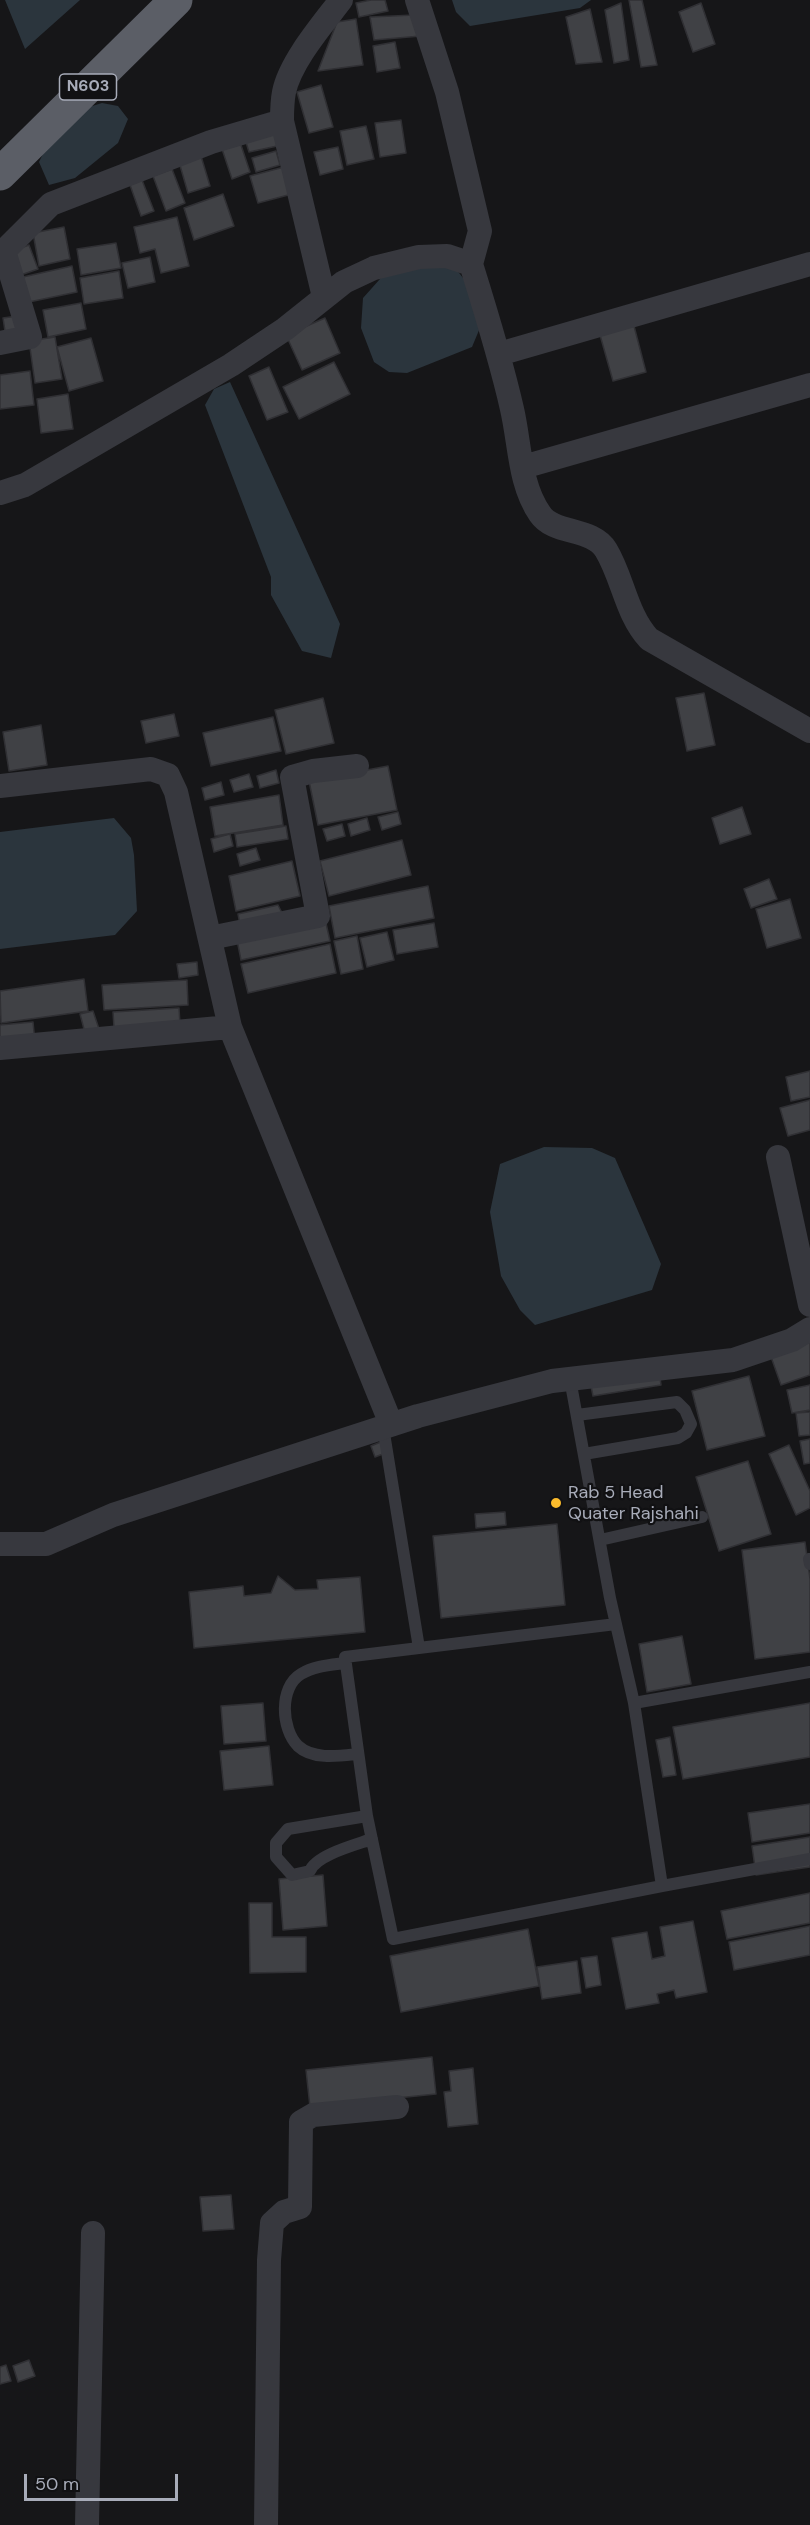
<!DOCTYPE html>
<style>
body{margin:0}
#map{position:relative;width:810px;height:2525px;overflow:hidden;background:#161618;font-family:"DM Sans",sans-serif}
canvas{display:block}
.scale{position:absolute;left:24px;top:2474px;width:154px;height:27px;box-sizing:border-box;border:3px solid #a8acb9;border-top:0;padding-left:8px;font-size:18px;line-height:21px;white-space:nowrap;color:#a8acb9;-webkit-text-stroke:4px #111113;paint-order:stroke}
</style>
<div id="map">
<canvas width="810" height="2525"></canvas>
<div class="scale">50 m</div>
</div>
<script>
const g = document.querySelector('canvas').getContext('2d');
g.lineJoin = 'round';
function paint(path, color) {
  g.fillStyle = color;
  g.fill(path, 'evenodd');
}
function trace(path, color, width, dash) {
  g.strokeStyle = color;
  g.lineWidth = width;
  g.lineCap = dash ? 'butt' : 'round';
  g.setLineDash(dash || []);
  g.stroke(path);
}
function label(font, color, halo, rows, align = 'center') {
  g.font = font + ' "DM Sans",sans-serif';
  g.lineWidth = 4.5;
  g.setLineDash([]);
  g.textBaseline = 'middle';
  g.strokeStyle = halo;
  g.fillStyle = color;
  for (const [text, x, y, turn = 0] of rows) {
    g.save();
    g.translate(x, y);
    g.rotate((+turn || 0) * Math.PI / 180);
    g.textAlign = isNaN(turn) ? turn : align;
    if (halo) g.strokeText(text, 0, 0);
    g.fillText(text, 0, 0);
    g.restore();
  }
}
paint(new Path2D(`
 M5,0H80L25,49Z
 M452,0H591L580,8L470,26L456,12Z
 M102,103L118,106L128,119L118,143L75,178L49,185L39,162L53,133L73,112Z
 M452,264L471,288L482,323L472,347L407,373L389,372L374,362L361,328L363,298L388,270Z
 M230,382L340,624L331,658L302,651L271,595V577L205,405L214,389Z
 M114,818L131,838L134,855L137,911L115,935L0,949V832Z
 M544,1147L592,1148L615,1158L661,1264L652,1290L535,1325L520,1310L501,1276L490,1212L500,1164Z`), '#2b353d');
const building = new Path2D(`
 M371,0H385L388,11L359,17L356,3Z
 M629,0H642L657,65L641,67Z
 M621,3L629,60L614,63L605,10Z
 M701,3L715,44L693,52L679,12Z
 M590,9L602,62L576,64L566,17Z
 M414,15L421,36L374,40L370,17Z
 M356,19L363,65L318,71L337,22Z
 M395,42L400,68L377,72L373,46Z
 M321,85L333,127L309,133L297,92Z
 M401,120L406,153L380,157L375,123Z
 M366,126L374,159L347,165L340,131Z
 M276,129L282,145L249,152L245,139Z
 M239,139L250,172L232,179L221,146Z
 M338,147L343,169L320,175L314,152Z
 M276,151L280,165L256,172L252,158Z
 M201,156L210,186L188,193L179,162Z
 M284,167L292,194L258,203L250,176Z
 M172,169L185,203L166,211L153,176Z
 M142,180L154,211L141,216L130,185Z
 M223,194L234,226L194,240L184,208Z
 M177,217L189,266L161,273L155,249L140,253L134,227Z
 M64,227L70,259L39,266L33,233Z
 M116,243L121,268L81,275L77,249Z
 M29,245L38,269L18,276L10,252Z
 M150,257L155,282L128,288L122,263Z
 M72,266L77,292L29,302L23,277Z
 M119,271L123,298L84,304L80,278Z
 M81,303L86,329L48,337L43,310Z
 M17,316L20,336L6,338L3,318Z
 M325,318L340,353L302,370L286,335Z
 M634,326L646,372L613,381L600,335Z
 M55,337L62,379L35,383L29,341Z
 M91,338L103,381L69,391L57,347Z
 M334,362L350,394L299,419L283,387Z
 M269,367L288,412L267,420L249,376Z
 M30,371L34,405L0,409V375Z
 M68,394L73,429L41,433L37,399Z
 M704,693L715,745L687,751L676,698Z
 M323,698L334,743L286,754L275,710Z
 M174,714L179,736L146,743L141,721Z
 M273,717L281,751L211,766L203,733Z
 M41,725L47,765L9,771L3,732Z
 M388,766L397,810L318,825L309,781Z
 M276,770L279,783L260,788L257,776Z
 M249,774L253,787L234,792L230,780Z
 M221,782L224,795L205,800L202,788Z
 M279,795L283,825L215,836L210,807Z
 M742,807L751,834L720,844L712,818Z
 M398,812L401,824L382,830L378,817Z
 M367,818L370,830L351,836L348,824Z
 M342,824L345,836L327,841L323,829Z
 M286,826L288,839L237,847L235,834Z
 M230,834L233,846L214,852L211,839Z
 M402,840L411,875L329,896L320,861Z
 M256,848L260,860L240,866L237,854Z
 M292,861L300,896L236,911L229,876Z
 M769,879L777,899L751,908L744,889Z
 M428,886L434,918L335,938L329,906Z
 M790,899L801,938L767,948L756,909Z
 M278,905L283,915L240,925L238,914Z
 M323,910L330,941L241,960L235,930Z
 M434,923L438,947L397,954L393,930Z
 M387,932L394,960L367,967L360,938Z
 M357,936L363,969L341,974L334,941Z
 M330,944L336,973L248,993L241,964Z
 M197,962L198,975L179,978L177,964Z
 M84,979L88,1011L1,1023L0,991Z
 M187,980L188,1005L104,1010L102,985Z
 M179,1008L180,1024L114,1028L113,1012Z
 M93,1011L99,1029L85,1033L80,1014Z
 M33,1022L35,1042L0,1045V1025Z
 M810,1071V1097L791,1101L786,1077Z
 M810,1100V1130L788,1136L780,1108Z
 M810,1339V1375L781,1385L770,1354Z
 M659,1370L661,1385L593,1396L590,1381Z
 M749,1376L765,1436L707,1450L692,1391Z
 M810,1385V1410L792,1413L787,1390Z
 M810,1412V1435L799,1436L796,1413Z
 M810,1439V1463L804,1464L800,1441Z
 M383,1441L388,1452L375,1457L371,1446Z
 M789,1445L810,1491V1508L796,1515L769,1454Z
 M748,1461L771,1534L719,1551L696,1477Z
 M505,1512L506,1525L476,1528L475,1514Z
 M557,1524L565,1605L441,1618L433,1536Z
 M805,1542L810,1579V1652L755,1659L742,1550Z
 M278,1576L295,1590L318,1589L317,1580L360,1577L365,1632L194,1648L189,1592L243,1586L244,1596L271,1593Z
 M682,1636L691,1684L647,1692L639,1644Z
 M263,1703L266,1741L224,1744L221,1706Z
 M810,1703V1757L683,1779L673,1727Z
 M670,1737L676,1775L663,1777L656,1740Z
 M269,1746L273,1785L224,1790L220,1751Z
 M810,1804V1833L752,1842L748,1813Z
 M810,1837V1867L756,1875L752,1846Z
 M323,1875L327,1926L283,1930L279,1879Z
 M810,1893V1923L727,1939L721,1911Z
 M249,1903H272V1937H306V1972L250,1973Z
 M693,1921L707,1992L676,1998L674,1990L657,1994L659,2003L626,2009L612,1938L647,1932L652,1959L665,1956L660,1927Z
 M810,1926V1955L734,1970L729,1942Z
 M528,1929L539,1986L401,2012L390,1956Z
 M597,1956L601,1985L586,1988L581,1958Z
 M577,1961L581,1993L542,1999L537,1967Z
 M432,2057L436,2094L310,2107L306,2070Z
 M473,2068L478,2124L448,2127L444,2092L451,2091L449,2071Z
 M231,2195L234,2229L203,2231L200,2197Z
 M29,2360L35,2376L18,2382L13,2366Z
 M6,2365L11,2381L0,2384V2367Z`);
paint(building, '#404145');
trace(building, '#303034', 1.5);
trace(new Path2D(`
 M570,1379L610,1598L634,1703L810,1672
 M577,1415L677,1402L685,1410L691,1424L686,1433L678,1438L584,1454
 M383,1427L419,1648
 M600,1540L702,1517
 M809,1559L810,1564
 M616,1624L345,1657L367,1816L393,1939L662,1886
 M345,1663C330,1665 314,1666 301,1674C279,1687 281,1729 298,1746C313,1760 339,1756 357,1754
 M634,1703L662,1886L810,1859
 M367,1816L288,1829L276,1843V1857L292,1875L310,1871C316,1855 355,1845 372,1839`), '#37383e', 12);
trace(new Path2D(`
 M471,264C486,312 501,360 512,409C520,443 519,484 540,514C554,535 592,527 606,550C623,578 626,614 649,639L810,731
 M324,297L282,121C282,111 282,102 284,92C290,62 322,25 341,0
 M0,343L30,337L4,251L51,204L211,142L282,121
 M499,354L810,264
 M523,467L810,385
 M0,493L25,485L231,365L285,329L344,282L374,268L419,257L447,256L471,264L480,231L447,92L417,0
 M0,786L151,769L168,775L176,792L230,1027L391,1424
 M210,938L318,916L292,777L313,771L357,766
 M0,1048L230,1027
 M778,1157L810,1305
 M0,1544H46L113,1515L418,1416L552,1381L733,1360L792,1340L810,1329
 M87,2525L93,2233
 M266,2525L269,2260L272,2223L284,2212L300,2207L301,2122L313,2115L397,2107`), '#37383e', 24);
trace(new Path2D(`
 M0,174L176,0`), '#5b5e66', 33);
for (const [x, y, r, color] of [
 [556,1503,6,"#fbbb2c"]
]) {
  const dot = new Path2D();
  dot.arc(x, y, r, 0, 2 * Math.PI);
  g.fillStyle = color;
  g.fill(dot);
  trace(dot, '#111113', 2);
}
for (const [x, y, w] of [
 [88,87,57]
]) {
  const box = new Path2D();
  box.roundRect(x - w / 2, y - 13, w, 26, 4.5);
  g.fillStyle = '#111113';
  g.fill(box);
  trace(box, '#a8acb9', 1.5);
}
label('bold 16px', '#a8acb9', null, [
 ["N603",88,87]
]);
label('18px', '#a8acb9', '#111113', [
 ["Rab 5 Head",568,1493],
 ["Quater Rajshahi",568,1514]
], 'left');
</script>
